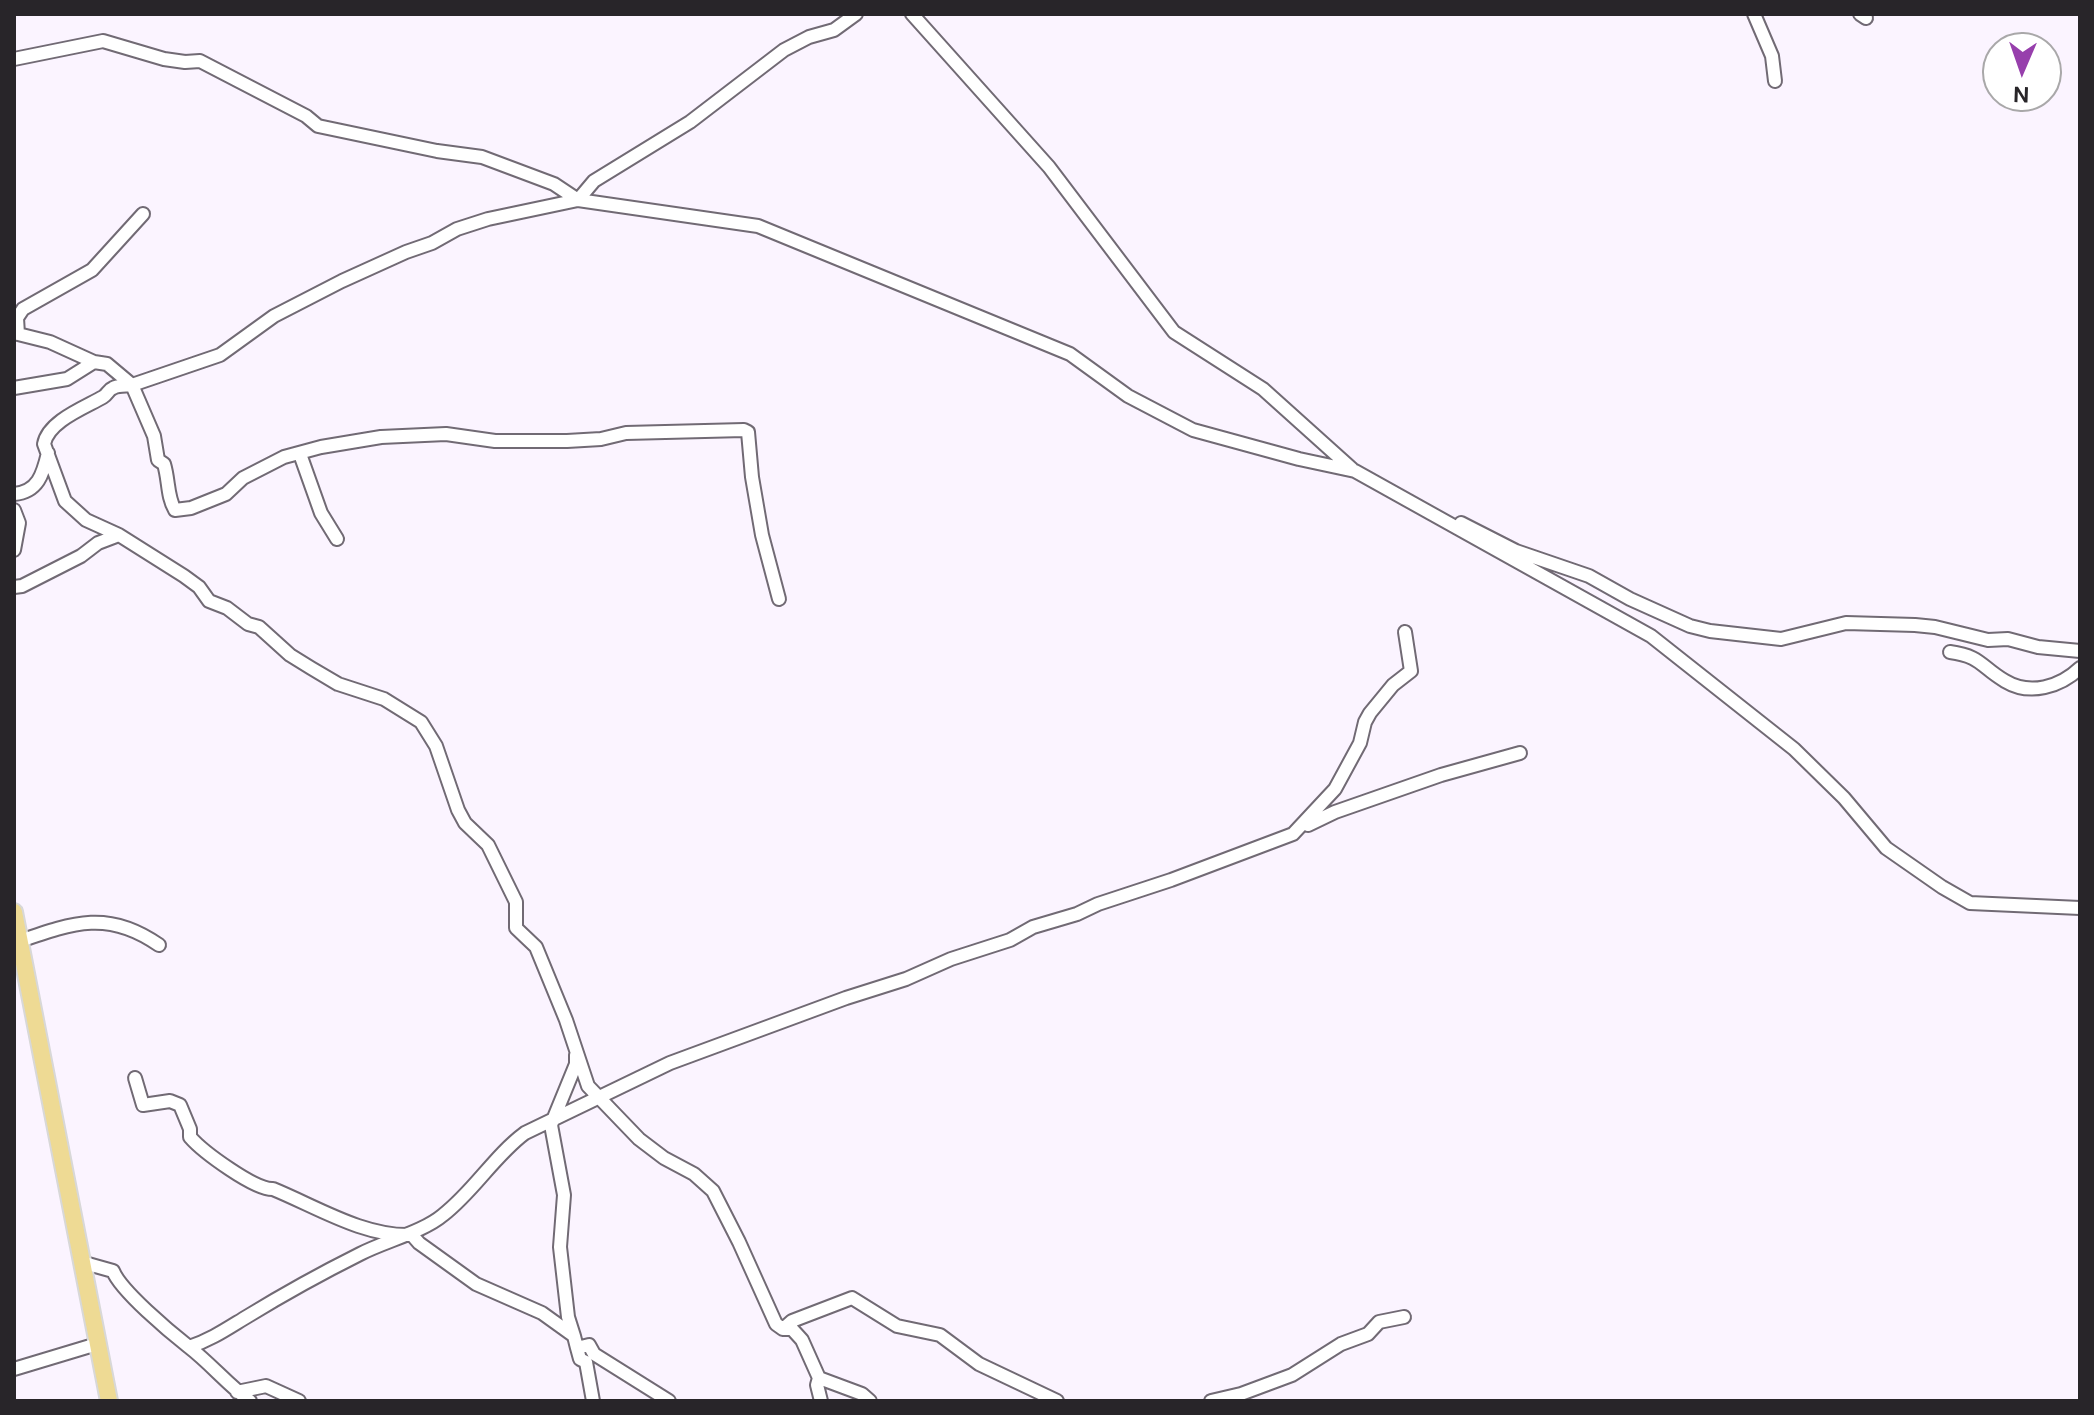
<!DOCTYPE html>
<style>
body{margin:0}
#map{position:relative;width:2094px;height:1415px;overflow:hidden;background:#fbf4ff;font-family:"DM Sans",sans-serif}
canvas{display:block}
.frame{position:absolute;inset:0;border:16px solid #282529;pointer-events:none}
.north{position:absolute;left:1982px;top:32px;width:80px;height:80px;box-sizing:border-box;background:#fff;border:2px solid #a9a8a9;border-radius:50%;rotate:182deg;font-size:22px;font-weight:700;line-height:32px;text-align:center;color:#282529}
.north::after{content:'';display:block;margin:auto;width:28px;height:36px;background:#973fac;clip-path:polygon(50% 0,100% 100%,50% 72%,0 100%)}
</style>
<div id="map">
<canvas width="2094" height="1415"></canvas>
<div class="frame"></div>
<div class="north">N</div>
</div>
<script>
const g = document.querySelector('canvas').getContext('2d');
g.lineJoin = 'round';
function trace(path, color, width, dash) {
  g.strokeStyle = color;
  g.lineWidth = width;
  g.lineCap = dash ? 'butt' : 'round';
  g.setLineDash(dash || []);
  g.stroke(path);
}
const minor = new Path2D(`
 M912,14L1049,167L1174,332L1263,389L1352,469
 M1754,14L1772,56L1775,81
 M1860,14L1866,18
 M14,59L103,41L164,59L185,62L200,61L306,116L318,126L437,151L482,157L554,184L578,200L758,226L1070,354L1128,396L1193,430L1299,459L1355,471L1651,636L1794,749L1844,798L1886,848L1942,887L1970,903L2080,908
 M14,333L50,342L94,362L107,364L132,385L220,355L274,316L342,281L406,252L432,243L457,229L488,219L578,200L594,181L690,122L784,50L809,37L834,30L856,14
 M18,334L17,318L23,309L92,270L143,214
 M14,388L67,379L94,362
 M300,454L321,513L337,539
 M14,494C38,492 43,474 48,453
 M14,510L19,523L14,550
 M1461,523L1516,551L1589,576L1630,599L1690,626L1710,631L1781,639L1846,623L1915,625L1935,627L1988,640L2008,639L2038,647L2080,651
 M14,587L22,586L81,556L98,543L119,535
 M779,599L762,535L752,477L748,432L744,430L626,433L601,439L567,441H495L446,434L381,437L321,447L284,457L243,478L226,494L191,508L175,510C167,497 169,480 164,464L158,460L154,436L132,385C127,386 118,385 113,388C108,390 108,394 103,397C86,407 48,421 44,444L65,501L86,520L119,535L184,576L199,587L209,601L227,608L248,624L259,627L290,655L311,668L338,684L384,699L421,722L436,746L458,810L465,823L488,845L516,902V928L536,947L566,1020L588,1086L639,1139L664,1158L694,1174L713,1191L739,1242L776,1324L783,1329H792L802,1340L819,1378L862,1394L870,1401
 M1950,652C1981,656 1981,667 2005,681C2030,696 2060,687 2080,668
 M1308,825L1335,812L1441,775L1520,753
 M20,941C74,922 109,910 159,945
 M135,1078L143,1105L170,1101L180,1105L190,1129V1137C203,1152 255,1190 273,1189C317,1207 364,1237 412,1235L419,1243L476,1284L542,1313L574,1336L577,1348L589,1345L594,1354L669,1401
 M81,1262L113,1271C121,1291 170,1332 189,1347C211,1340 228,1328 248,1316C284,1294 322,1273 360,1254C385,1241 423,1232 443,1215C474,1191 494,1156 525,1133L670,1063L846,998L906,979L951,959L1010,940L1033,927L1077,914L1098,904L1171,880L1293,834L1335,789L1360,743L1365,722L1370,713L1393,685L1411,671L1405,632
 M783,1329L792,1321L852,1298L897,1326L940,1335L979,1364L1057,1401
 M574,1336L568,1317L560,1247L564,1195L551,1125L576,1064V1055
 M189,1347C211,1364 228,1385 250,1401
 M577,1348L580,1359L586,1362L593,1401
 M14,1369L97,1344
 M819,1378L817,1385L821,1401
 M237,1392L266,1386L299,1401
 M1211,1401L1241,1394L1292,1375L1341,1344L1368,1334L1379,1322L1404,1317`);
const major = new Path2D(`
 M14,912L109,1401`);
trace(minor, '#716a74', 16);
trace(major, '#d8d8d8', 20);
trace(minor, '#fff', 12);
trace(major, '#eeda94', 16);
</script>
